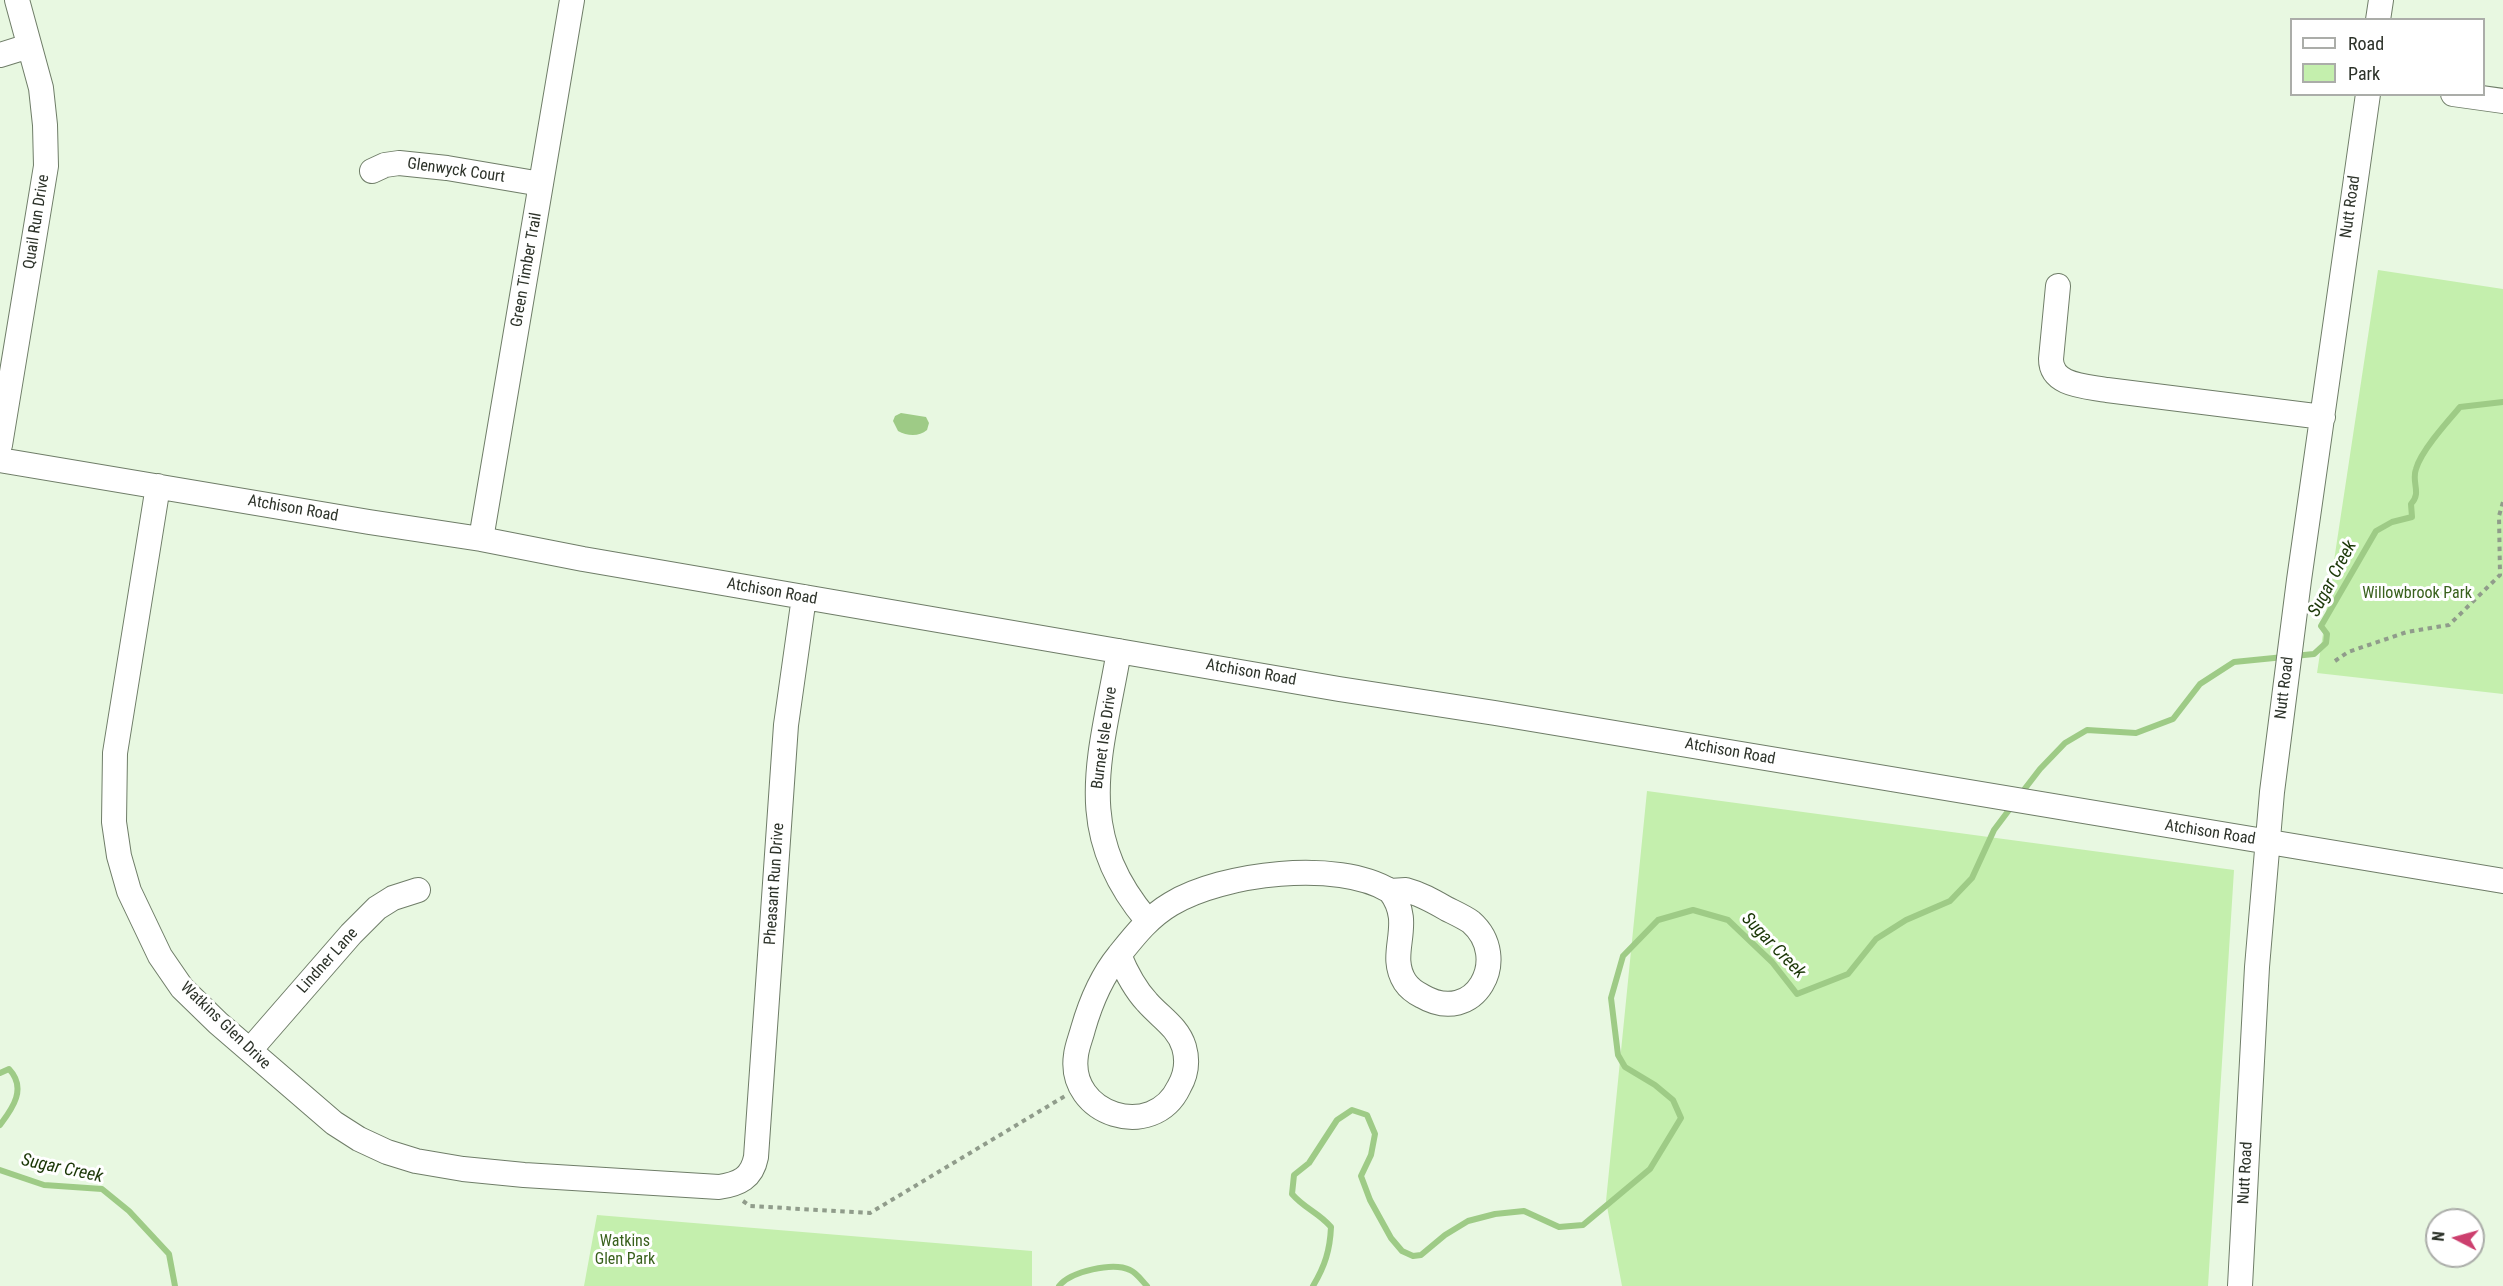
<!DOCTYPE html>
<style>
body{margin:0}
#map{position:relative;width:2503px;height:1286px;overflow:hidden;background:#e8f8e1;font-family:"Roboto Condensed",sans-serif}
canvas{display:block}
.legend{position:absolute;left:2290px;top:18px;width:195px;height:78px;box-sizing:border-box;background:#fff;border:2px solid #abada9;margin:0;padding:8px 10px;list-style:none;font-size:18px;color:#2c3229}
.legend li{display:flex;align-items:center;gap:12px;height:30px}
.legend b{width:30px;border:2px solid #abada9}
.north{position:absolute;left:2425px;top:1208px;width:60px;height:60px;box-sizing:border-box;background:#fff;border:2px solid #abada9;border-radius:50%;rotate:276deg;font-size:16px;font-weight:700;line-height:24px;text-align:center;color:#2c3229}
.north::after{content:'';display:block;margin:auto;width:21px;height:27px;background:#cc3f6e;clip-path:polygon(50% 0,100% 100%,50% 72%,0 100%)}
</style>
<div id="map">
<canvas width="2503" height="1286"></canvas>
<ul class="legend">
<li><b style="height:8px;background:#fff"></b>Road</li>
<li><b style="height:16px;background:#c4efad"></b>Park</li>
</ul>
<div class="north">N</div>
</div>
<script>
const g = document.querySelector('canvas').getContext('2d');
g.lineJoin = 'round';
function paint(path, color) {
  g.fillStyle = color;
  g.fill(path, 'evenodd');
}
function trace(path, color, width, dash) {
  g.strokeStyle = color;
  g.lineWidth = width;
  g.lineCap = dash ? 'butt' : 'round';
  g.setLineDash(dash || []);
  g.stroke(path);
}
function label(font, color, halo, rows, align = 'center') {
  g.font = font + ' "Roboto Condensed",sans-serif';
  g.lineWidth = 6;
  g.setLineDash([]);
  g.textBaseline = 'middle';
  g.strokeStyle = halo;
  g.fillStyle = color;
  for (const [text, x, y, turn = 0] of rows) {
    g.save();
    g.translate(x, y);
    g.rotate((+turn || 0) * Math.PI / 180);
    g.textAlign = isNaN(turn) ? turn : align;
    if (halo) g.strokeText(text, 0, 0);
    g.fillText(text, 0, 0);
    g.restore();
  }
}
paint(new Path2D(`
 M2378,270L2503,289V694L2317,673Z
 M1647,791L2234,870L2208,1286H1622L1606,1201Z
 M597,1215L1032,1251V1286H584Z`), '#c4efad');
paint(new Path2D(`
 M901,413L926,417L929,423L927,430C919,437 907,436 898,431L893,421L895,416Z`), '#9ecb86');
trace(new Path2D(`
 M2294,656L2314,654L2326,643L2327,634L2321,626L2376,531L2392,522L2412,517L2411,504C2422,493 2411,482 2416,469C2421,451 2447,422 2460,407L2503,402
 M2020,795L2040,769L2065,743L2087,730L2136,733L2173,719L2200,684L2234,662L2284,657
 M0,1073L9,1069C27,1088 13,1108 0,1125
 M0,1170L44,1185L102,1189L129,1211L169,1254L175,1286
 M1059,1286C1071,1271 1113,1262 1130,1270C1137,1273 1142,1281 1147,1286
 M1313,1286C1325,1266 1330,1250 1331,1227C1318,1212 1305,1209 1292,1194L1294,1175L1309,1163L1337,1120L1352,1110L1367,1115L1375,1134L1371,1155L1361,1176L1370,1200L1391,1238L1402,1251L1413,1256L1421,1255L1445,1235L1468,1221L1495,1214L1524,1211L1559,1227L1583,1225L1650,1169L1681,1118L1673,1100L1655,1085L1625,1067L1618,1055L1611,998L1623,956L1658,920L1693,910L1728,920L1772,962L1797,994L1848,974L1876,939L1906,920L1950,901L1972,878L1994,830L2012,806`), '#9ecb86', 6);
const minor = new Path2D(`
 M2378,20L2381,0
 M0,55L29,46
 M2453,94L2503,101
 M372,171L385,165L399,163L447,168L541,184
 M2058,286L2051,359C2051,386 2086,386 2107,390L2323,417
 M0,445L46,166L45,125L41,88L17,0
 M0,460L369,522L481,539L583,559L1339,689L1495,713L2503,881
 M158,486L115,753L114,822L119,856L129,891L160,956L182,988L218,1023L334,1123L359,1139L387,1152L416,1161L463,1169L524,1175L719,1187C739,1184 752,1178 756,1157L786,725L804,597
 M481,539L572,0
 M1119,651C1101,756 1071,830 1147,920
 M1406,890C1421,894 1433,901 1447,909C1455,913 1464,917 1471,922C1512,958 1475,1027 1422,996C1416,993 1409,988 1405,982C1386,952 1416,925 1390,891Z
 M1119,955C1126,972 1134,988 1147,1002C1160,1017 1178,1027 1184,1047C1188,1061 1186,1075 1179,1087C1153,1142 1067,1115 1076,1055C1077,1046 1081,1037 1083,1029C1091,1001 1101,977 1119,955Z
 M1119,955C1135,935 1149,917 1171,904C1222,873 1338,859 1390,891
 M250,1050L351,934L377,908L393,898L418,890
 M2240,1286L2257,967L2272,792L2299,580L2368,94`);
trace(minor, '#6f7d68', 26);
trace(new Path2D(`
 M2335,661L2348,652L2407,632L2449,625L2500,575L2499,516L2503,502
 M743,1201L750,1206L870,1213L1065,1096`), '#909c8b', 4, [4.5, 4.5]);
trace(minor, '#fff', 24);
label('16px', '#2c3229', '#fff', [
 ["Glenwyck Court",456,171,8],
 ["Nutt Road",2351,207,-82],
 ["Quail Run Drive",37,222,-81],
 ["Green Timber Trail",527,270,-80],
 ["Atchison Road",293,509,10],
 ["Atchison Road",772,592,10],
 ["Atchison Road",1251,673,10],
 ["Nutt Road",2285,688,-83],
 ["Burnet Isle Drive",1105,738,-82],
 ["Atchison Road",1730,752,10],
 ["Atchison Road",2210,833,9],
 ["Pheasant Run Drive",775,884,-86],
 ["Lindner Lane",328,961,-48],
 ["Watkins Glen Drive",225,1026,44],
 ["Nutt Road",2246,1173,-87]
]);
label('16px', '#39611d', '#fff', [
 ["Willowbrook Park",2417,594],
 ["Watkins",625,1242],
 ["Glen Park",625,1260]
]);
label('italic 18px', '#1b3707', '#fff', [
 ["Sugar Creek",2333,579,-62],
 ["Sugar Creek",1773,946,46],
 ["Sugar Creek",62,1169,12]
]);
</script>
